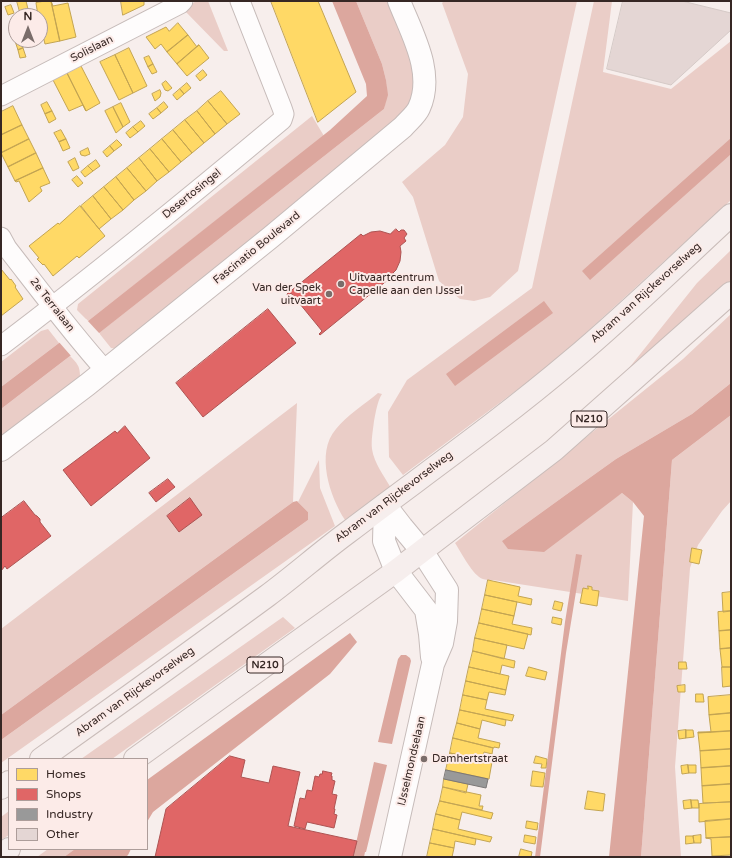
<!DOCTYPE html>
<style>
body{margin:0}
#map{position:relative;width:732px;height:858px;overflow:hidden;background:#f7eeec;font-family:"Varela Round",sans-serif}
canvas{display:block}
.frame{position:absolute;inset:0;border:2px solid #362724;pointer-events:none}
.legend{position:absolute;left:8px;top:758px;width:140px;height:92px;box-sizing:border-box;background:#fcebe8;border:1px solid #ad9d9a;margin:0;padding:5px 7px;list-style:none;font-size:12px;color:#362724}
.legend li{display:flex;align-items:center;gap:8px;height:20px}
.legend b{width:20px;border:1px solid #ad9d9a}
.north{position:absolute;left:8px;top:8px;width:40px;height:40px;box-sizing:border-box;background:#fcebe8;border:1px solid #ad9d9a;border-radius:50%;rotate:0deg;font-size:11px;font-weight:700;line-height:16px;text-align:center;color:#362724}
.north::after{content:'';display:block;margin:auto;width:14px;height:18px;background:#7a6d6a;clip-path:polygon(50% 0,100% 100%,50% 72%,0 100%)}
</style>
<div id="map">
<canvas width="732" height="858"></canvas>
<div class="frame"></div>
<ul class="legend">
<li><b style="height:11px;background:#ffd966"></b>Homes</li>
<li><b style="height:11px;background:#e06666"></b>Shops</li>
<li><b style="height:11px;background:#999"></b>Industry</li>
<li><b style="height:11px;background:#e4d6d4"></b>Other</li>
</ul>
<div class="north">N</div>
</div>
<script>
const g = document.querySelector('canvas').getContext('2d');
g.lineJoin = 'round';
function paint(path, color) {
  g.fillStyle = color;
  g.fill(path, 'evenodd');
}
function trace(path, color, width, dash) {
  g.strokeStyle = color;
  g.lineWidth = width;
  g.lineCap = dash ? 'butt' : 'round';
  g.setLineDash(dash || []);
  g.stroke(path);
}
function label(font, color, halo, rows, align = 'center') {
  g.font = font + ' "Varela Round",sans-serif';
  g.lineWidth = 4;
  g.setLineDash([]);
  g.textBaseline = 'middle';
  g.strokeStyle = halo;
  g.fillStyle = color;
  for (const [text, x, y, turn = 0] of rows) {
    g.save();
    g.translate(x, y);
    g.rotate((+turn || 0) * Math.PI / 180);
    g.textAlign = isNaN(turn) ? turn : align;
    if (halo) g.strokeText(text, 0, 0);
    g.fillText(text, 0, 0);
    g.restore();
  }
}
paint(new Path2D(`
 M196,1H208L228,51H224L184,10Z
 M356,1H390L416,69L417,87L405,118L117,349L111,348L99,333L384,109L387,95L386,80L382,64Z
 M444,1H577L518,271L490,297L474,301L460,299L439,281L413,197L402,182L445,145L463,117L468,74L442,3Z
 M594,1H612L603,72L671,89L731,41V200L553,363L403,475L389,457L388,412L407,380L532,288Z
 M312,116L324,136L88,321L77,310L78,304Z
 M731,250V282L688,322L629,368L697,283Z
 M731,314V383L692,414L616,459L567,494L502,541L604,505L622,493L633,502L628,601L493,580C490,580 485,580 483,579C473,576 461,552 455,543L683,359Z
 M48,329L59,343L1,387V362L41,331Z
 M70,356C77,363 80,366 80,376L1,439V409Z
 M378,393L382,394C377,402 376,412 374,421C373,430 371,440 372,449C374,463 384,476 391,488L345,520C330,497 315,453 336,429C346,416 365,404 378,393Z
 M297,403L293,502L1,715V629Z
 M731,415V501L722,511L698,545L690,568L675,767L681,857H641L672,460Z
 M319,460L320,488L335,526L1,763V740L308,520V512L298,502Z
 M283,617L295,628L112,759H81Z
 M9,811V835L1,840V817Z
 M48,849H75L64,857H37Z`), '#eacdc7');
paint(new Path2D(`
 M332,1H356L382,64L386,80L388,95L384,109L70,356L1,409V387L88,321L330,130L367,96L366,84Z
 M731,138V154L590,280L582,271Z
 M544,301L553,313L455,386L446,374Z
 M731,383V415L672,460L641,857H609L644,516L633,502L622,493L544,552L508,549L502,541L567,494L616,459L692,414Z
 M297,501L308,512V520L1,740V715L293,502Z
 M576,554L582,555L566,653L540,857H535L565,622Z
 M350,633L357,642L330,674L153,812L147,822V780Z
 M401,655H406L410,658L411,661L392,744L378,742L398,659Z
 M374,762L387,765L366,852H365L364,857H353Z
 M75,849H131L128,855L126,857H64Z`), '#dca79e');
paint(new Path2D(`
 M86,319L100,334L72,357L58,341Z`), '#f7eeec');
const homes = new Path2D(`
 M17,1H26L28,9L20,12Z
 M45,1H51L60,41L45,44L40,23V16H38L36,3Z
 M51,1L53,6L68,3L76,37L60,41Z
 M121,1H144V5L123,15Z
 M271,1H318L356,92L318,122Z
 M11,5L14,13L8,15L5,7Z
 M178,23L188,35L167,52L161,44L155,49L146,37L166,27L169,31Z
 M188,35L197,47L199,45L177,64L167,52Z
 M19,40H21L23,48L18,50L15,41Z
 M199,45L209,58L187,76L177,64Z
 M23,48L26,57L20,58L18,50Z
 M129,48L147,86L133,93L115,55Z
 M115,55L133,93L119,100L100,62Z
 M149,56L153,64L148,67L144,58Z
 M153,64L157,72L152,74L148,67Z
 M81,66L100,103L86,111L67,73Z
 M203,70L207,75L200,81L196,76Z
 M67,73L86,111L83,105L69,111L53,80Z
 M166,81L172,88L168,91L165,90L162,84Z
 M187,83L191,88L184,94L180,89Z
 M180,89L184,94L177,100L173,95Z
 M160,90L161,93L160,97L155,101L152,94Z
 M221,91L240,114L227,124L208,101Z
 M208,101L227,124L215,134L197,111Z
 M47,102L52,111L45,114L41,105Z
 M164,102L168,107L161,113L157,108Z
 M121,103L130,122L123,127L113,107Z
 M13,106L22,125L1,135V112Z
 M113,107L123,127L116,133L105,111Z
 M157,108L161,113L153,119L149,114Z
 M52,111L56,119L49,123L45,114Z
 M197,111L215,134L204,143L185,120Z
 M185,120L204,143L192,153L173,130Z
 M141,121L145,126L138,132L133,127Z
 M22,125L29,139L1,153V135Z
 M133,127L138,132L130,138L126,133Z
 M61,130L66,139L59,142L54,133Z
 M173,130L192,153L181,162L162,139Z
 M29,139L36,153L8,167L1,153Z
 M66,139L70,148L63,151L59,142Z
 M162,139L181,162L169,172L150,149Z
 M117,140L122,145L114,151L110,146Z
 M110,146L114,151L107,157L103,152Z
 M88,148L90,154L85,156L81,155L80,152Z
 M150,149L169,172L157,181L139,158Z
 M36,153L43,168L15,181L8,167Z
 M75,158L79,168L73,171L68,162Z
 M139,158L157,181L146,191L127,168Z
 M96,160L100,166L93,171L88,166Z
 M88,166L93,171L85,177L81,172Z
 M43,168L50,183L40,187L42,191L29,202L19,181L16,182L15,181Z
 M127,168L146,191L134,200L116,177Z
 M77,176L83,183L78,187L72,180Z
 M116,177L134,200L123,210L104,187Z
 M104,187L123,210L111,219L93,196Z
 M93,196L111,219L99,229L81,206Z
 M80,206L105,236L79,258L77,256L53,276L44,264L43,265L37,259L39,258L29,246L58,223L59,224Z
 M1,269L10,280L11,279L16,286L15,287L23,299L1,316Z
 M692,548L702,550L699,564L690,562Z
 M488,580L520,587L518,596L532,599L531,605L485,595Z
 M588,586L592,587V590L599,591L597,606L580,603L583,588L588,589Z
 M731,592V611L723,612L722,593Z
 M485,595L517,602L514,616L482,609Z
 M555,601L563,603L561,611L553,609Z
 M482,609L514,616L512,624L532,628L531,635L479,623Z
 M731,611V630L719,631L718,612Z
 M553,617L562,619L561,625L552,623Z
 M479,623L528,634L524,649L475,638Z
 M731,630V648L720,649L719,631Z
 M475,638L507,645L504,659L473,651Z
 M731,648V667H722L720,649Z
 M473,651L515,661L514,668L502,665L500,674L469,667Z
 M679,662H686L687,669H679Z
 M469,667L509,676L506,690L466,681Z
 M529,667L547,672L545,680L526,676Z
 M722,667H731V686L723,687Z
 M466,681L506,690L505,695L489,692L487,700L463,695Z
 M685,685V692H678L677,686Z
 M696,694H703L704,702H696Z
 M463,695L487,700L485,709L514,715L512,721L460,710Z
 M731,695V713L709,715L708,697Z
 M460,710L506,720L505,726L482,720L480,729L457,723Z
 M731,713V731L698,733V732H711L709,715Z
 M457,723L480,729L478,738L500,743L499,748L494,747V748L453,738Z
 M686,730H693L694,737L686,738Z
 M686,730V738L679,739L678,731Z
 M731,731V749L700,751L698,733Z
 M453,738L493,748L492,754L484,752L482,760L450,753Z
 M731,749V766L701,768L700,751Z
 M450,753L492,762L489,779L446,770Z
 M536,756L547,759L546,768H541L542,764L534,763Z
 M688,765L689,773L682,774L681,766Z
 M688,765H696V773H689Z
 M731,766V784L702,786L701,768Z
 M533,771L545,773L543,787L531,786Z
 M444,779L468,784L466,793L443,787Z
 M731,784V802L703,803L702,786Z
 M443,787L481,795L479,806H483L482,810L440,801Z
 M588,791L605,794L603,811L585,809Z
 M691,800L692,808L684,809L683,801Z
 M691,800H698L699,808H692Z
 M440,801L493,813L491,819L462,812L460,820L436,814Z
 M731,802V819L699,822V804Z
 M436,814L460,820L458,829L492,837L490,842L433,829Z
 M731,819V837L706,838L705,821Z
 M527,821L538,823L537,830L526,828Z
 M433,829L476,839L475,845L455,841L454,848L430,843Z
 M525,835L536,837L535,844L524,842Z
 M701,835V843H694L693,836Z
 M686,836H693L694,843L686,844Z
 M731,837V855L712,856L711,839L706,838Z
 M430,843L454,848L452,857H427Z
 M521,849L532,852L531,857H519Z`);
paint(homes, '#ffd966');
trace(homes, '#c3a452', 1);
const shops = new Path2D(`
 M396,229L399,232L401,230H404L407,234L404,238L406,241L400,246L401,252L400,261L396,270L393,273L395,274L320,335L319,334L322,331L291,293L288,296L287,294L361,234L363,236L371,232L380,231L390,234Z
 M268,309L296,343L203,417L176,383Z
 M125,426L150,458L91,506L63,470L115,431L117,433Z
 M168,479L175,487L156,502L149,493Z
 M190,498L202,515L179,532L167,516Z
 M24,501L35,515L37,516L40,519V522L51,536L7,569L5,566L1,571V518Z
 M230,756L245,760L241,777L269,783L273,766L300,772L288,826L357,841L353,857H155L166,809Z
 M323,771L332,773L331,776H332V780L335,781L332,794L337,795L334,809H335L334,814L337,815L334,828L307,822L305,829L294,826L300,798L305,799L307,790L312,791L315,776L319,777L320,774H322Z`);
paint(shops, '#e06666');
trace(shops, '#ad5352', 1);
const industry = new Path2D(`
 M446,770L488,779L486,788L444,779Z`);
paint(industry, '#999');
trace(industry, '#7b7776', 1);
const building = new Path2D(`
 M623,1H682L731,13V30L671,85L607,69Z`);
paint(building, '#e4d6d4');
trace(building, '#d4c9c6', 1);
const minor = new Path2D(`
 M1,96L180,4L183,1
 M1,237L7,248C39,289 70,331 105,370
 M1,346C97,273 190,197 282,120L284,114L282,108L240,1`);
const tertiary = new Path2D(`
 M1,450L87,385L271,237L403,127C408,121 416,115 419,108C435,73 412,34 399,1
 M385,505L402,527L422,551L447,590L446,621L442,643L433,664L390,857
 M385,505L384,541L396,571L426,610L430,634L432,657`);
const trunk = new Path2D(`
 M41,759C117,705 192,651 267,596C294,576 320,553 347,533C422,476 499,422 571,361C626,315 678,264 731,215
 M135,759L396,571L435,541L554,450L731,293
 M1,788L9,782
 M1,855L9,849`);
trace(minor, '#c6bbb9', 21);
trace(tertiary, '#c6bbb9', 24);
trace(trunk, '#c9bcb9', 24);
trace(minor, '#fefcfc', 19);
trace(tertiary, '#fefcfc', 22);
trace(trunk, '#f6eeed', 22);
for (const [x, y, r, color] of [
 [341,284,4,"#7a6d6a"],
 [329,294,4,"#7a6d6a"],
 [424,759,4,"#7a6d6a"]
]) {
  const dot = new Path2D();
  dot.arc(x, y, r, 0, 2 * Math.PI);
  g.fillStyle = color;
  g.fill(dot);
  trace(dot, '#fcebe8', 1.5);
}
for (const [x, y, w] of [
 [589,419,36],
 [265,665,36]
]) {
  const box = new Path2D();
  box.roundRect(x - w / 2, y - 8, w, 16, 3);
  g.fillStyle = '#fcebe8';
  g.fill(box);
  trace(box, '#362724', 1);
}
label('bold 10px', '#362724', null, [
 ["N210",589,419],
 ["N210",265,665]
]);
label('11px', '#362724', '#fcebe8', [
 ["Solislaan",92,49,-27],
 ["Desertosingel",192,194,-39],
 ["Fascinatio Boulevard",257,248,-39],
 ["Abram van Rijckevorselweg",646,293,-42],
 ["2e Terralaan",52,305,52],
 ["Abram van Rijckevorselweg",394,497,-37],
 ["Abram van Rijckevorselweg",135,692,-36],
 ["IJsselmondselaan",412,761,-77]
]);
label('11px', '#362724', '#fcebe8', [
 ["Uitvaartcentrum",349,278],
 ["Capelle aan den IJssel",349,291],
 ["Van der Spek",321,288,"right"],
 ["uitvaart",321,301,"right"],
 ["Damhertstraat",432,759]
], 'left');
</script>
